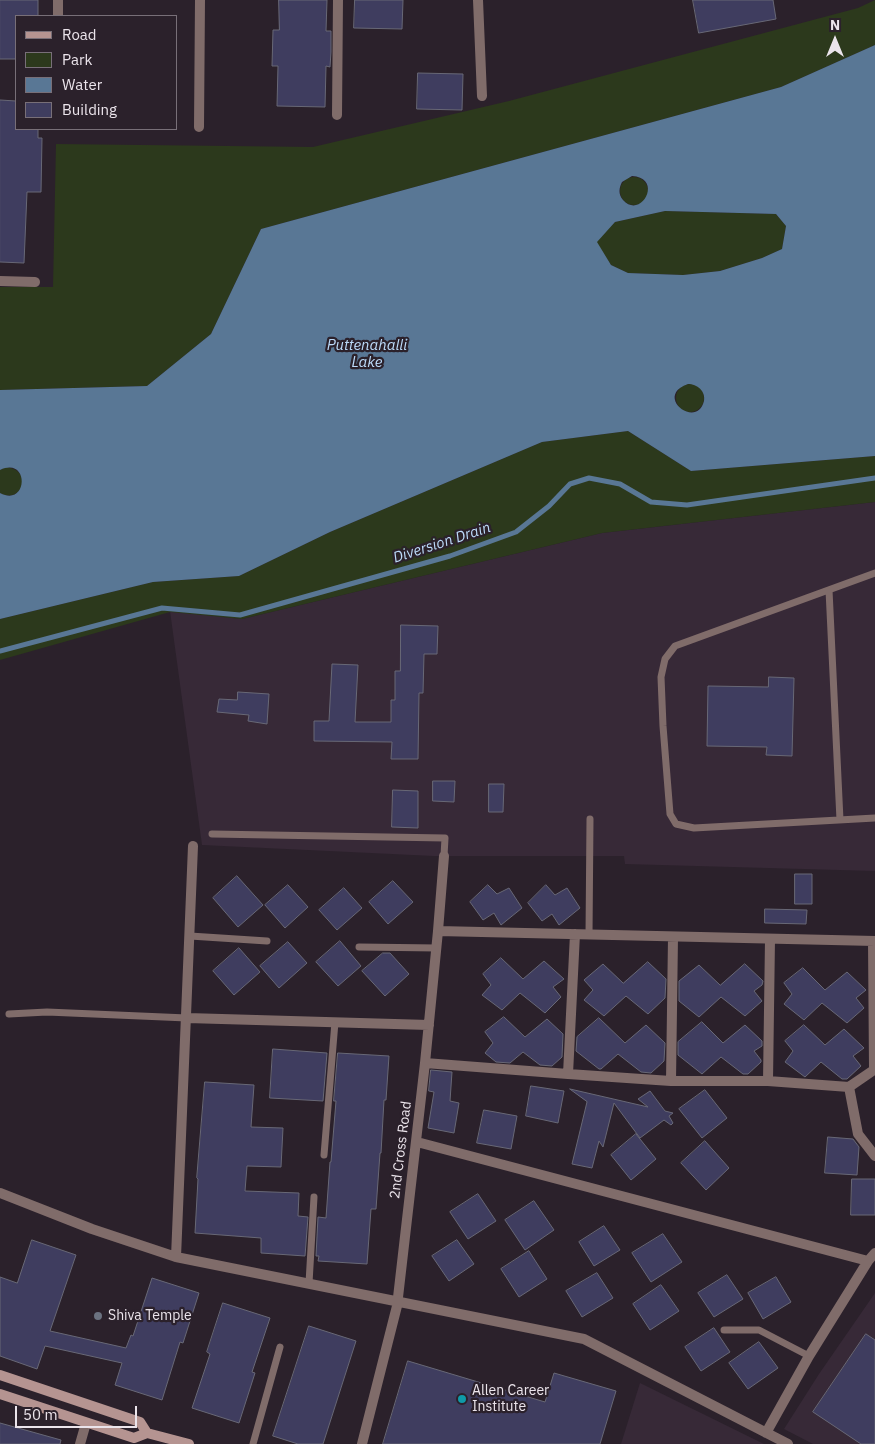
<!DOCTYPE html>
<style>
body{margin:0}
#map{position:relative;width:875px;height:1444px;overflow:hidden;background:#2b212b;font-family:"IBM Plex Sans",sans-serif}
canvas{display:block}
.legend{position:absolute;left:15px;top:15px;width:162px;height:115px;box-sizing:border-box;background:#2b212b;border:1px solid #786f78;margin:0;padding:6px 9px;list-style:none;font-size:15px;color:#ebe4eb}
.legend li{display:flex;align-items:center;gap:10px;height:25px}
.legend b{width:25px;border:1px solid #786f78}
.north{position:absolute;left:810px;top:15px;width:50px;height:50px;-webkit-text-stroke:4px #2b212b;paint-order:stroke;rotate:0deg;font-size:14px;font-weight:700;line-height:20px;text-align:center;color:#ebe4eb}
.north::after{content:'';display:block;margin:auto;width:18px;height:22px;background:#ebe4eb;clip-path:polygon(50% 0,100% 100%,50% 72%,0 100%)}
.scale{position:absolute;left:15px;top:1406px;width:122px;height:22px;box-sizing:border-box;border:2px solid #ebe4eb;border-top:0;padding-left:6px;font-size:15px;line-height:18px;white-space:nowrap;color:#ebe4eb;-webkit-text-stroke:4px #2b212b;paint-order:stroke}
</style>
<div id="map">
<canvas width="875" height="1444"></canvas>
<ul class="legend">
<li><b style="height:6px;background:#b59491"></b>Road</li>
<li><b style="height:14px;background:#2c391c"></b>Park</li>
<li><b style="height:14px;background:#597795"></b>Water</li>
<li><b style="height:14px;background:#3f3d5f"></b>Building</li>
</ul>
<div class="north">N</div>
<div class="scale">50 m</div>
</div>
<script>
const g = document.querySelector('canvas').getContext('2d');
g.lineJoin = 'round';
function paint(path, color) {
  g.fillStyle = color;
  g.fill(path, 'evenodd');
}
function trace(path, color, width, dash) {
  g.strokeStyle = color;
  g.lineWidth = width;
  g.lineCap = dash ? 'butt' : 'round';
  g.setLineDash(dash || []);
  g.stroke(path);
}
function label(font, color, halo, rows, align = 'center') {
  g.font = font + ' "IBM Plex Sans",sans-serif';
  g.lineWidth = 4.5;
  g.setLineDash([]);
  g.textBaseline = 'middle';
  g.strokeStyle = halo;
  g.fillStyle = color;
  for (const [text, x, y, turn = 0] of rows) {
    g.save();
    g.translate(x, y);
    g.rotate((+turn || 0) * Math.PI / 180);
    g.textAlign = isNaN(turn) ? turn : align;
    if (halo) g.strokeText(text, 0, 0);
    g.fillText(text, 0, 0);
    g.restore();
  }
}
paint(new Path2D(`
 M875,502V871L625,864L624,856H434L202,845L170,611L242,619L602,533Z
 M875,1293V1444H813L784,1429L819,1374Z
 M640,1383L764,1444H621Z`), '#372937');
paint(new Path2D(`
 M875,0V45L781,87L261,229L211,334L147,386L0,390V287H53L56,144L313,147L509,101L858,8Z
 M620 191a14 14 0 1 1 28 0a14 14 0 1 1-28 0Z
 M665,211L776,214L786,226L782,249L762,258L720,271L683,275L628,273L611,265L596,242L615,222Z
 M676 398a14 14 0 1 1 28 0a14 14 0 1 1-28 0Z
 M628,431L691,471L875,456V502L602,533L242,619L170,612L0,660V619L153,582L239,576L330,532L542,442Z
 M6,467C34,470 22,505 0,493V470Z`), '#2c391c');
paint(new Path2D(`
 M875,45V456L691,471L628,431L542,442L330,532L239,576L153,582L0,619V493C28,508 30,456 0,470V390L147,386L211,334L261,229L781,87ZM632,176C664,178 641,220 623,200C618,194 619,188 622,182ZM665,211L776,214L786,226L782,249L762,258L720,271L683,275L628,273L611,265L597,242L615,222ZM688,384C697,384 706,391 704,401C697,430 653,396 688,384Z`), '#597795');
trace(new Path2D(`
 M0,651L162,608L240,615L450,556L516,532L549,506L570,484L589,478L620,484L651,502L687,505L875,478`), '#597795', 5);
const building = new Path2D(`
 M0,0H38V16H16V59H0Z
 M279,0H327L326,31H331V52L330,67L326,66L325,107L277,106L278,66H272L273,30H279Z
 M355,0H403L402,29L354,28Z
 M693,0H773L776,19L699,33Z
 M418,73L463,74L462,110L417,109Z
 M0,100L16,101V129H38V138H42L41,192H27L24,263L0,262Z
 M401,625L438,626L437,654H424L423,693H419L418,759H391L392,742L314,741V721H329L332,664L358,665L355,722H391V700H395V671H400Z
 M769,677L794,678L792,756L766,755L767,747L707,746L708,686L768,687Z
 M238,692L269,694L267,724L248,721L249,715L217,712L219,699L237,700Z
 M433,781H455L454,802L433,801Z
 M489,784H504L503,812H489Z
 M393,790L418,791V828L392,827Z
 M795,874H812V904H795Z
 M237,876L263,905L238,927L213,898Z
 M393,881L413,902L388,924L369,902Z
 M288,885L308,907L285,928L265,905Z
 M488,885L497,894L509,888L522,908L501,925L494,913L483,920L470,902Z
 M546,885L555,895L567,888L580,908L559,925L552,914L542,921L528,903Z
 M344,888L362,908L337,930L319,910Z
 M765,909L807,910L806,924L765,923Z
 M340,941L361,966L338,986L316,962Z
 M288,942L307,963L279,988L260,966Z
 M239,948L260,972L234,995L213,971Z
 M383,953H390L409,974L385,996L362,971Z
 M501,958L523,979L544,961L564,979L553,987L561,997L545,1013L520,993L502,1010L482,995L491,985L483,974Z
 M648,962L666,979L665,998L648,1014L626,996L604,1016L584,1000L593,990L584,980L603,964L623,983Z
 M745,964L763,981L762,985L754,991L762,1001L745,1016L721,997L699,1017L679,1001V981L699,965L720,985Z
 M803,968L825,990L847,972L866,990L856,998L864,1008L847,1023L822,1003L804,1020L784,1004L792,994L784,983Z
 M504,1017L525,1037L547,1019L563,1034L562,1057L552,1066L540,1065L523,1052L510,1063L496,1062L485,1053L493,1043L485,1032Z
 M599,1018L625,1043L646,1025L665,1043L664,1061L651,1073L641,1072L618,1054L601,1069H599L576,1051L577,1037Z
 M702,1022L723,1043L745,1025L762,1041V1046L754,1051L761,1060V1062L748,1074H743L721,1057L702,1074L678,1055V1042Z
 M804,1025L825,1045L844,1029L864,1048L853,1056L861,1066L847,1079H842L821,1062L805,1077L785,1062L793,1051L785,1041Z
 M273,1049L327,1053L323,1101L270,1098Z
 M338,1053L389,1056L386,1100H384L381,1153H380L376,1209H371L367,1264L318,1261L319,1256H316L318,1217L326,1218L330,1162H331L336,1101H334Z
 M431,1070L452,1072L450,1101L459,1103L454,1133L428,1128L434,1092L429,1091Z
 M205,1082L254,1085L251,1127L283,1128L281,1167L247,1166L245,1191L299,1193L298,1216L308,1217L305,1256L261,1253V1238L195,1233L198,1179L197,1178Z
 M531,1086L564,1091L558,1123L526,1116Z
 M570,1089L648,1107L638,1099L650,1091L665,1111L673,1113L669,1116L673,1123L671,1125L664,1120L640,1138L614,1103L603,1147L599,1141L592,1168L572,1164L587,1102Z
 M705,1090L727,1118L702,1138L679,1109Z
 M484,1110L517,1116L511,1149L477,1143Z
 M636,1134L656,1159L631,1180L611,1155Z
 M828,1137L853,1139L859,1147L857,1175L825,1173Z
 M705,1141L729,1168L706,1190L681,1163Z
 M852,1179H875V1215H851Z
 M478,1194L496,1221L468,1239L450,1212Z
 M534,1201L554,1230L525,1250L505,1220Z
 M604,1226L620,1250L594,1266L579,1242Z
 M663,1234L682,1262L651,1282L632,1253Z
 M32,1240L76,1255L50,1331L126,1348L131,1335L133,1336L152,1278L199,1293L183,1343L180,1342L162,1400L115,1385L122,1363L45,1346L37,1369L0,1356V1277L17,1283Z
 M457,1240L474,1264L449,1281L432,1256Z
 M529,1251L547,1279L519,1297L501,1269Z
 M597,1273L613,1298L582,1317L566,1291Z
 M727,1275L743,1299L714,1317L698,1293Z
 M776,1277L791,1302L763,1319L748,1293Z
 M661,1285L679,1311L650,1330L633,1304Z
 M223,1303L270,1318L252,1372L255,1373L239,1423L192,1408L210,1354L207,1352Z
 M309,1326L356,1341L323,1444H298L273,1436Z
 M714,1328L730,1352L701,1371L685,1347Z
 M866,1334L875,1340V1444H861L813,1412Z
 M759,1342L778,1368L748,1389L729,1363Z
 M408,1361L545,1402L554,1373L616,1391L600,1444H383Z
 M0,1423L61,1440L60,1444H0Z`);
paint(building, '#3f3d5f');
trace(building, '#686876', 1);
trace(new Path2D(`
 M875,573L675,646L665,659L661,677L663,726L670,814L676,824L694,828L875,818
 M829,590L840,820
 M212,834L445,838L444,856
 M589,935L590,819
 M190,936L267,941
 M359,947L437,948
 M9,1014L47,1012L187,1018
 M324,1155L335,1022
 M309,1283L314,1197
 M724,1330H759L809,1356
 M253,1444L280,1347`), '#806c6a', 7);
trace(new Path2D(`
 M478,0L482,96
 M58,16V0
 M337,115L338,0
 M199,127L200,0
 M0,281L35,282
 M438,931L875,941
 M575,934L568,1074L671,1081H768
 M770,939L768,1081L849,1087L858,1134L875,1156
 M187,1018L429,1025
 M425,1063L568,1074
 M671,1081L673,937
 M849,1087L874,1070L873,941
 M417,1142L868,1261
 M0,1193L92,1229L176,1257L584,1339L788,1444
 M176,1257L193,846
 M766,1433L809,1356L868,1261L875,1253
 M80,1444L86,1423
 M362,1444L397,1306L425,1063L438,931L444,856`), '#806c6a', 10);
trace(new Path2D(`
 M0,1375L140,1422L147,1433L189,1444
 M0,1394L134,1438L147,1433`), '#b59491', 10);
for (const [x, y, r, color] of [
 [98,1316,5,"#6b7280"],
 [462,1399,5,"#0f9aa8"]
]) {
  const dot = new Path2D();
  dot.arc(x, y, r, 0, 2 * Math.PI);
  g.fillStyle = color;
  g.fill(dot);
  trace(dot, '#2b212b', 2);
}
label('14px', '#ebe4eb', '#2b212b', [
 ["2nd Cross Road",401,1150,-83]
]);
label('14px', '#ebe4eb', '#2b212b', [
 ["Shiva Temple",108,1316],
 ["Allen Career",472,1391],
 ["Institute",472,1407]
], 'left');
label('italic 15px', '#bcdaf9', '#2b212b', [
 ["Puttenahalli",367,346],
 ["Lake",367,363],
 ["Diversion Drain",442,543,-18]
]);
</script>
